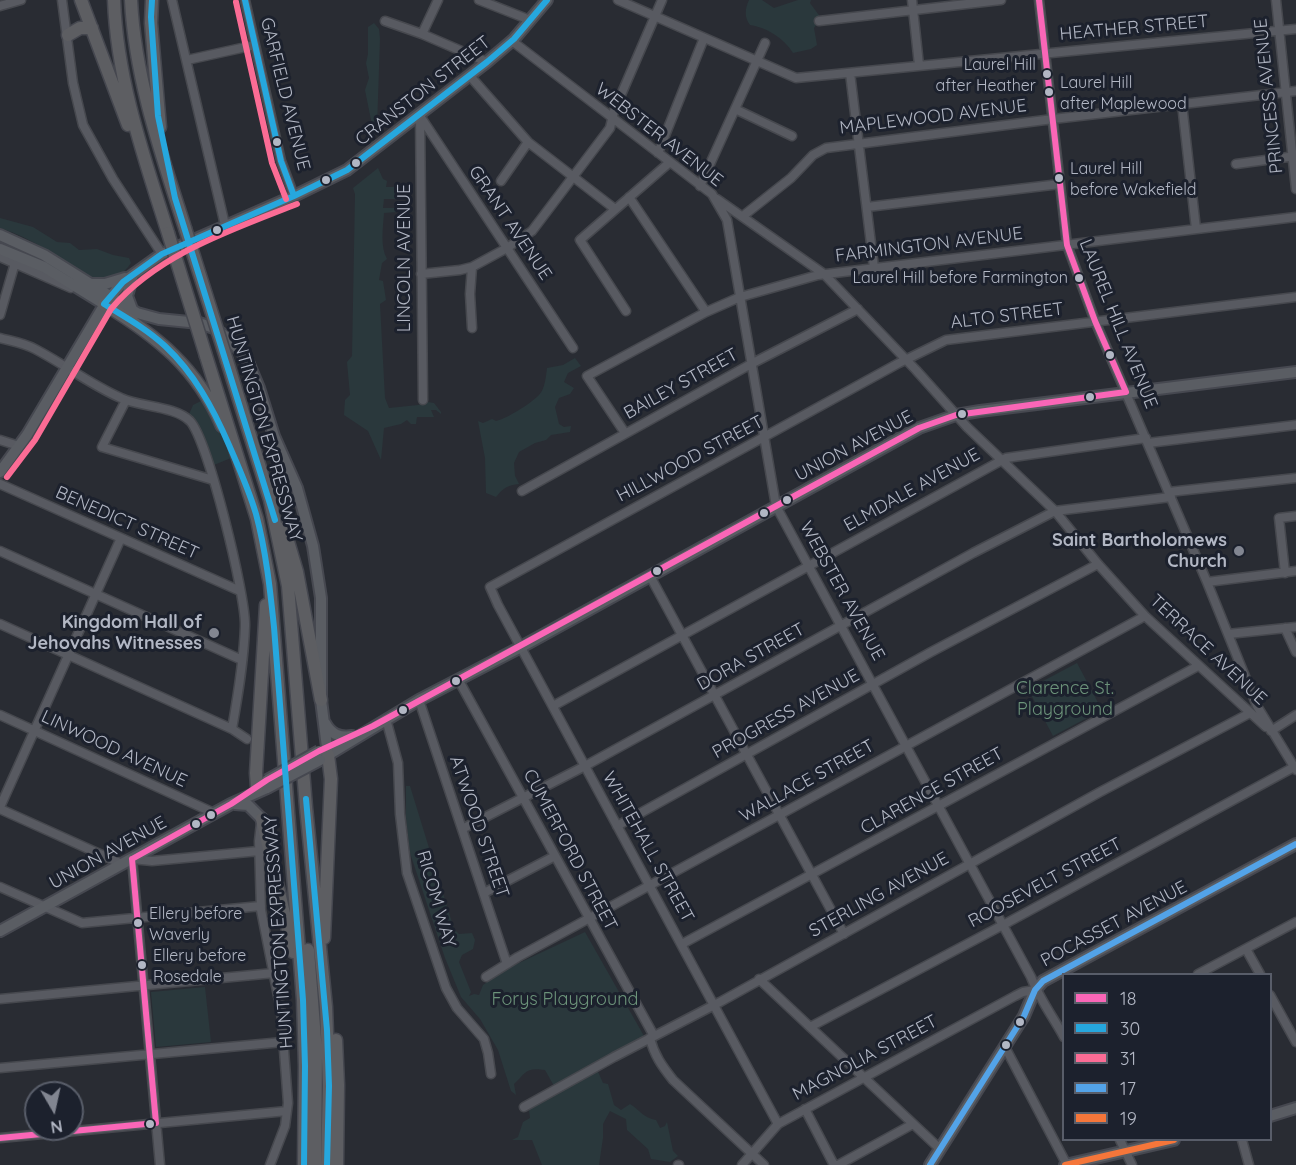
<!DOCTYPE html>
<style>
body{margin:0}
#map{position:relative;width:1296px;height:1165px;overflow:hidden;background:#292c33;font-family:Quicksand,sans-serif}
canvas{display:block}
.legend{position:absolute;left:1062px;top:973px;width:210px;height:168px;box-sizing:border-box;background:#1c212d;border:2px solid #585d69;margin:0;padding:8px 10px;list-style:none;font-size:18px;color:#b2b7c4}
.legend li{display:flex;align-items:center;gap:12px;height:30px}
.legend b{width:30px;border:2px solid #585d69}
.north{position:absolute;left:24px;top:1081px;width:60px;height:60px;box-sizing:border-box;background:#1c212d;border:2px solid #585d69;border-radius:50%;rotate:171deg;font-size:16px;font-weight:700;line-height:24px;text-align:center;color:#b2b7c4}
.north::after{content:'';display:block;margin:auto;width:21px;height:27px;background:#828691;clip-path:polygon(50% 0,100% 100%,50% 72%,0 100%)}
</style>
<div id="map">
<canvas width="1296" height="1165"></canvas>
<ul class="legend">
<li><b style="height:8px;background:#fa66b7"></b>18</li>
<li><b style="height:8px;background:#26a7de"></b>30</li>
<li><b style="height:8px;background:#fb6c95"></b>31</li>
<li><b style="height:8px;background:#53a3e8"></b>17</li>
<li><b style="height:8px;background:#f5763a"></b>19</li>
</ul>
<div class="north">N</div>
</div>
<script>
const g = document.querySelector('canvas').getContext('2d');
g.lineJoin = 'round';
function paint(path, color) {
  g.fillStyle = color;
  g.fill(path, 'evenodd');
}
function trace(path, color, width, dash) {
  g.strokeStyle = color;
  g.lineWidth = width;
  g.lineCap = dash ? 'butt' : 'round';
  g.setLineDash(dash || []);
  g.stroke(path);
}
function label(font, color, halo, rows, align = 'center') {
  g.font = font + ' Quicksand,sans-serif';
  g.lineWidth = 6;
  g.setLineDash([]);
  g.textBaseline = 'middle';
  g.strokeStyle = halo;
  g.fillStyle = color;
  for (const [text, x, y, turn = 0] of rows) {
    g.save();
    g.translate(x, y);
    g.rotate((+turn || 0) * Math.PI / 180);
    g.textAlign = isNaN(turn) ? turn : align;
    if (halo) g.strokeText(text, 0, 0);
    g.fillText(text, 0, 0);
    g.restore();
  }
}
paint(new Path2D(`
 M749,0H762L774,8L798,0H811L810,3L821,18L814,28L817,45L811,49L793,53C785,39 766,27 750,25C744,17 745,9 749,0Z
 M374,23L379,29L380,39L377,128L374,135L365,90L369,78L366,63L368,54V27Z
 M378,168L383,179L387,181L386,187H396V199H384L383,208H397V212L384,213C383,228 380,246 387,259L382,263L379,280L383,281L386,300L380,304L385,398L389,408L418,405L428,402L434,403L441,412V414L436,410H431L434,417H417L416,424H411L407,420L401,424L384,428L381,460L368,431L344,415L345,400L350,395L347,362L352,356L355,194L353,188Z
 M0,218L33,227L57,242L70,243L79,250L97,249L113,255L129,258L131,263C106,300 72,265 47,250C32,241 16,233 0,228Z
 M575,358L581,366L568,373L564,382L574,388L570,394L559,398L555,407L559,424L564,427L571,426L570,432L551,435L546,440L535,443L519,452L514,463L515,476L519,484C508,485 503,488 496,497L486,493L485,458L478,421L483,423L492,419L496,421C508,418 530,404 539,395C545,389 546,376 547,368L563,365Z
 M207,398L236,456L209,467L187,419L193,405Z
 M1077,663L1102,710L1053,736L1028,689Z
 M406,786H410L454,929L459,934L472,933L475,940L473,949L462,955L459,962L471,992L469,996L474,994L479,995L483,985L504,970L585,932L644,1036L619,1049L596,1067L603,1083L608,1084L614,1105L621,1110L630,1104C641,1111 642,1117 656,1120L660,1128L665,1126L667,1122L673,1151L678,1156L670,1162L651,1159L648,1149L627,1130L626,1119L610,1111L603,1124V1138L599,1165H542L532,1140H512L518,1137L523,1122L530,1118L528,1102L554,1086L545,1070C525,1067 526,1073 514,1084L516,1095L511,1091L498,1050L480,1019L461,997L445,958L410,853L406,818Z
 M205,987L211,1042L156,1047L151,992Z`), '#2a383c');
const minor = new Path2D(`
 M62,0L73,83L83,125L113,179L162,254
 M172,0L225,225
 M245,0L281,161L294,196
 M479,0L530,20
 M618,0L796,78L1296,29
 M912,0L919,65
 M1039,0L1067,245L1095,321L1207,582L1257,706L1296,770
 M1276,0L1296,189
 M0,6L21,0
 M385,21L422,34L487,62
 M819,21L1001,0
 M422,34L438,0
 M512,41L712,194L727,220L776,506L1031,977C1039,998 1053,1017 1064,1037
 M187,60L255,45
 M850,73L874,268
 M470,76L528,142L615,209
 M1182,104L1196,229
 M735,109L792,136
 M420,116L423,400
 M420,116L573,348
 M658,153L704,38
 M1236,164L1296,156
 M501,181L528,142
 M700,186L765,43
 M629,197L706,312
 M717,199L824,274L916,370L967,427L1055,511L1098,564L1145,616L1266,727
 M867,207L1060,184
 M743,216L791,178L813,155L826,148L1053,119L1296,91
 M0,257L71,288
 M421,274L460,270L472,267L507,248L532,231L610,128L614,111L662,0
 M626,311L580,240L670,162
 M0,315L15,263
 M472,328L470,294L472,267
 M0,338C11,341 24,343 35,349C64,364 91,385 121,398C140,407 175,406 190,421C208,440 246,596 245,626C244,660 238,695 232,729
 M126,400L102,447L213,480
 M625,433L587,376L706,312L740,297L818,275L1296,217
 M0,440L19,446
 M1148,443L1296,425
 M0,484L240,591
 M522,491L751,364L858,309
 M1169,492L1296,478
 M0,551L242,660
 M1285,573L1279,518L1296,516
 M650,576L844,934
 M1207,582L1296,571
 M0,624L232,729L247,739
 M1285,628L1296,652
 M1228,634L1296,627
 M458,679L654,1036
 M419,700L507,964
 M553,706L1006,458L1146,438
 M0,715L214,813
 M386,719L398,763L400,814L407,873L446,988L457,1008L484,1039L488,1053L491,1074
 M1271,731L1296,715
 M0,807L121,538
 M0,809L122,864
 M261,823L259,841L261,910L281,1011L288,1103L285,1126L270,1165
 M617,826L931,652L1098,564
 M462,829L585,766L973,553L1055,511L1171,497
 M0,887L82,923L261,906
 M484,893L555,856
 M682,944L1198,666
 M1246,949L1260,974
 M1198,974L1296,922
 M486,977L518,957L1145,616
 M759,979L940,1149
 M1270,995L1296,1042
 M0,999L274,973
 M810,1027L1003,925L1294,767
 M650,1038C654,1055 662,1066 673,1080L764,1165
 M1005,1047L1067,1165
 M0,1068L283,1042
 M524,1107L614,1057L720,1002L1100,792L1250,713
 M805,1109L834,1165
 M778,1124L498,605L490,587L899,363L946,340L1296,297
 M0,1138L287,1111
 M1120,1140L1132,1165
 M1242,1140L1249,1165
 M160,1165L132,859L152,861L259,851
 M678,1165H679
 M742,1165L778,1124L1015,996L1023,992L1035,990
 M838,1165L913,1124`);
const major = new Path2D(`
 M0,235L44,255L137,313L159,319L199,323L214,328L229,339L246,357L259,388L274,436L297,488L313,546L321,598V700L328,755
 M0,249L44,267L104,304
 M133,275L127,296L133,312
 M90,284H105L125,278
 M0,472L27,435L106,302L123,282L162,254L294,196L347,170L487,62L514,39L547,0
 M325,723C331,734 339,738 352,736
 M323,758L419,700L521,647L919,428L956,415L980,411L1296,372
 M235,804L248,805L262,819
 M0,931L231,804L267,788
 M1270,1116L1296,1108
 M930,1165L1024,1016L1035,990L1043,981L1296,844
 M1065,1165L1174,1140`);
const highway = new Path2D(`
 M81,0L128,125
 M114,0C117,81 144,157 168,233
 M131,0C135,79 161,153 185,228
 M152,0L151,23L160,127
 M68,35L80,28H92
 M104,304C157,336 197,368 222,426
 M206,356L257,519L270,584L303,1000L305,1066L304,1165
 M227,361L270,500L288,586L306,807L326,1007L329,1086L327,1165
 M284,528L297,572L321,700
 M257,787L256,773L266,605
 M262,819L293,952
 M324,938L331,779L328,755
 M308,950L316,1052L315,1165
 M336,1040L338,1085L337,1165`);
trace(minor, '#46484e', 11);
trace(major, '#464850', 14);
trace(highway, '#45474f', 15);
trace(minor, '#585a61', 8);
trace(major, '#5a5d63', 10);
trace(highway, '#5d5e62', 12);
const majorBridge = new Path2D(`
 M267,780L319,751
 M267,788L320,760`);
const highwayBridge = new Path2D(`
 M185,228L227,361
 M168,233L206,356`);
trace(majorBridge, '#464850', 14, []);
trace(highwayBridge, '#45474f', 15, []);
trace(majorBridge, '#5a5d63', 10);
trace(highwayBridge, '#5d5e62', 12);
trace(new Path2D(`
 M1039,0L1067,245L1095,321L1126,392
 M132,859L231,804L267,780L319,751L373,726L919,428L956,415L1126,392
 M132,859L156,1123
 M0,1138L156,1123`), '#fa66b7', 6);
trace(new Path2D(`
 M152,0L151,17L158,116L175,198L275,520
 M245,0L281,161L294,196
 M306,799L327,1030L329,1086L327,1165
 M304,1165L305,1066L303,1000L274,627C270,589 266,551 256,514C249,490 239,468 229,445C213,408 194,373 165,346C147,329 125,317 104,304L123,282L162,254L294,196L347,170L487,62L514,39L547,0`), '#26a7de', 6);
trace(new Path2D(`
 M236,2L272,163L286,199
 M7,477L35,440L111,309C158,254 231,230 297,204`), '#fb6c95', 6);
trace(new Path2D(`
 M930,1165L1024,1016L1035,990L1043,981L1296,844`), '#53a3e8', 6);
trace(new Path2D(`
 M1065,1165L1174,1140`), '#f5763a', 6);
for (const [x, y, r, color] of [
 [1047,74,5,"#b2b7c4"],
 [1049,92,5,"#b2b7c4"],
 [277,142,5,"#b2b7c4"],
 [356,163,5,"#b2b7c4"],
 [1059,178,5,"#b2b7c4"],
 [326,180,5,"#b2b7c4"],
 [217,230,5,"#b2b7c4"],
 [1079,278,5,"#b2b7c4"],
 [1110,355,5,"#b2b7c4"],
 [1090,397,5,"#b2b7c4"],
 [962,414,5,"#b2b7c4"],
 [787,500,5,"#b2b7c4"],
 [764,513,5,"#b2b7c4"],
 [1239,551,6,"#828691"],
 [657,571,5,"#b2b7c4"],
 [214,633,6,"#828691"],
 [456,681,5,"#b2b7c4"],
 [403,710,5,"#b2b7c4"],
 [211,815,5,"#b2b7c4"],
 [196,824,5,"#b2b7c4"],
 [138,923,5,"#b2b7c4"],
 [142,965,5,"#b2b7c4"],
 [1020,1022,5,"#b2b7c4"],
 [1006,1045,5,"#b2b7c4"],
 [150,1124,5,"#b2b7c4"]
]) {
  const dot = new Path2D();
  dot.arc(x, y, r, 0, 2 * Math.PI);
  g.fillStyle = color;
  g.fill(dot);
  trace(dot, '#1c212d', 2);
}
label('16px', '#b2b7c4', '#1c212d', [
 ["Laurel Hill",1036,65,"right"],
 ["after Heather",1036,86,"right"],
 ["Laurel Hill",1060,83],
 ["after Maplewood",1060,104],
 ["Laurel Hill",1070,169],
 ["before Wakefield",1070,190],
 ["Laurel Hill before Farmington",1068,278,"right"],
 ["Ellery before",149,914],
 ["Waverly",149,935],
 ["Ellery before",153,956],
 ["Rosedale",153,977]
], 'left');
label('18px', '#b2b7c4', '#1c212d', [
 ["HEATHER STREET",1134,28,-5],
 ["CRANSTON STREET",423,91,-38],
 ["GARFIELD AVENUE",285,94,76],
 ["PRINCESS AVENUE",1269,96,-96],
 ["MAPLEWOOD AVENUE",933,117,-7],
 ["WEBSTER AVENUE",659,135,38],
 ["GRANT AVENUE",510,223,56],
 ["FARMINGTON AVENUE",929,245,-7],
 ["LINCOLN AVENUE",405,258,-90],
 ["ALTO STREET",1007,316,-7],
 ["LAUREL HILL AVENUE",1118,324,68],
 ["BAILEY STREET",681,384,-29],
 ["HUNTINGTON EXPRESSWAY",264,429,74],
 ["UNION AVENUE",854,446,-28],
 ["HILLWOOD STREET",690,459,-28],
 ["ELMDALE AVENUE",912,490,-29],
 ["BENEDICT STREET",127,523,24],
 ["WEBSTER AVENUE",842,591,61],
 ["TERRACE AVENUE",1208,650,43],
 ["DORA STREET",751,657,-29],
 ["PROGRESS AVENUE",786,714,-29],
 ["LINWOOD AVENUE",114,749,25],
 ["WALLACE STREET",807,781,-29],
 ["CLARENCE STREET",932,791,-29],
 ["ATWOOD STREET",479,827,71],
 ["WHITEHALL STREET",648,847,61],
 ["CUMERFORD STREET",570,850,62],
 ["UNION AVENUE",108,853,-29],
 ["ROOSEVELT STREET",1045,883,-28],
 ["STERLING AVENUE",879,895,-29],
 ["RICOM WAY",436,899,74],
 ["POCASSET AVENUE",1114,924,-28],
 ["HUNTINGTON EXPRESSWAY",279,932,-94],
 ["MAGNOLIA STREET",865,1058,-28]
]);
label('bold 18px', '#b2b7c4', '#1c212d', [
 ["Saint Bartholomews",1227,541],
 ["Church",1227,562],
 ["Kingdom Hall of",202,623],
 ["Jehovahs Witnesses",202,644]
], 'right');
label('18px', '#6c937a', '#1c212d', [
 ["Clarence St.",1065,689],
 ["Playground",1065,710],
 ["Forys Playground",565,1000]
]);
</script>
